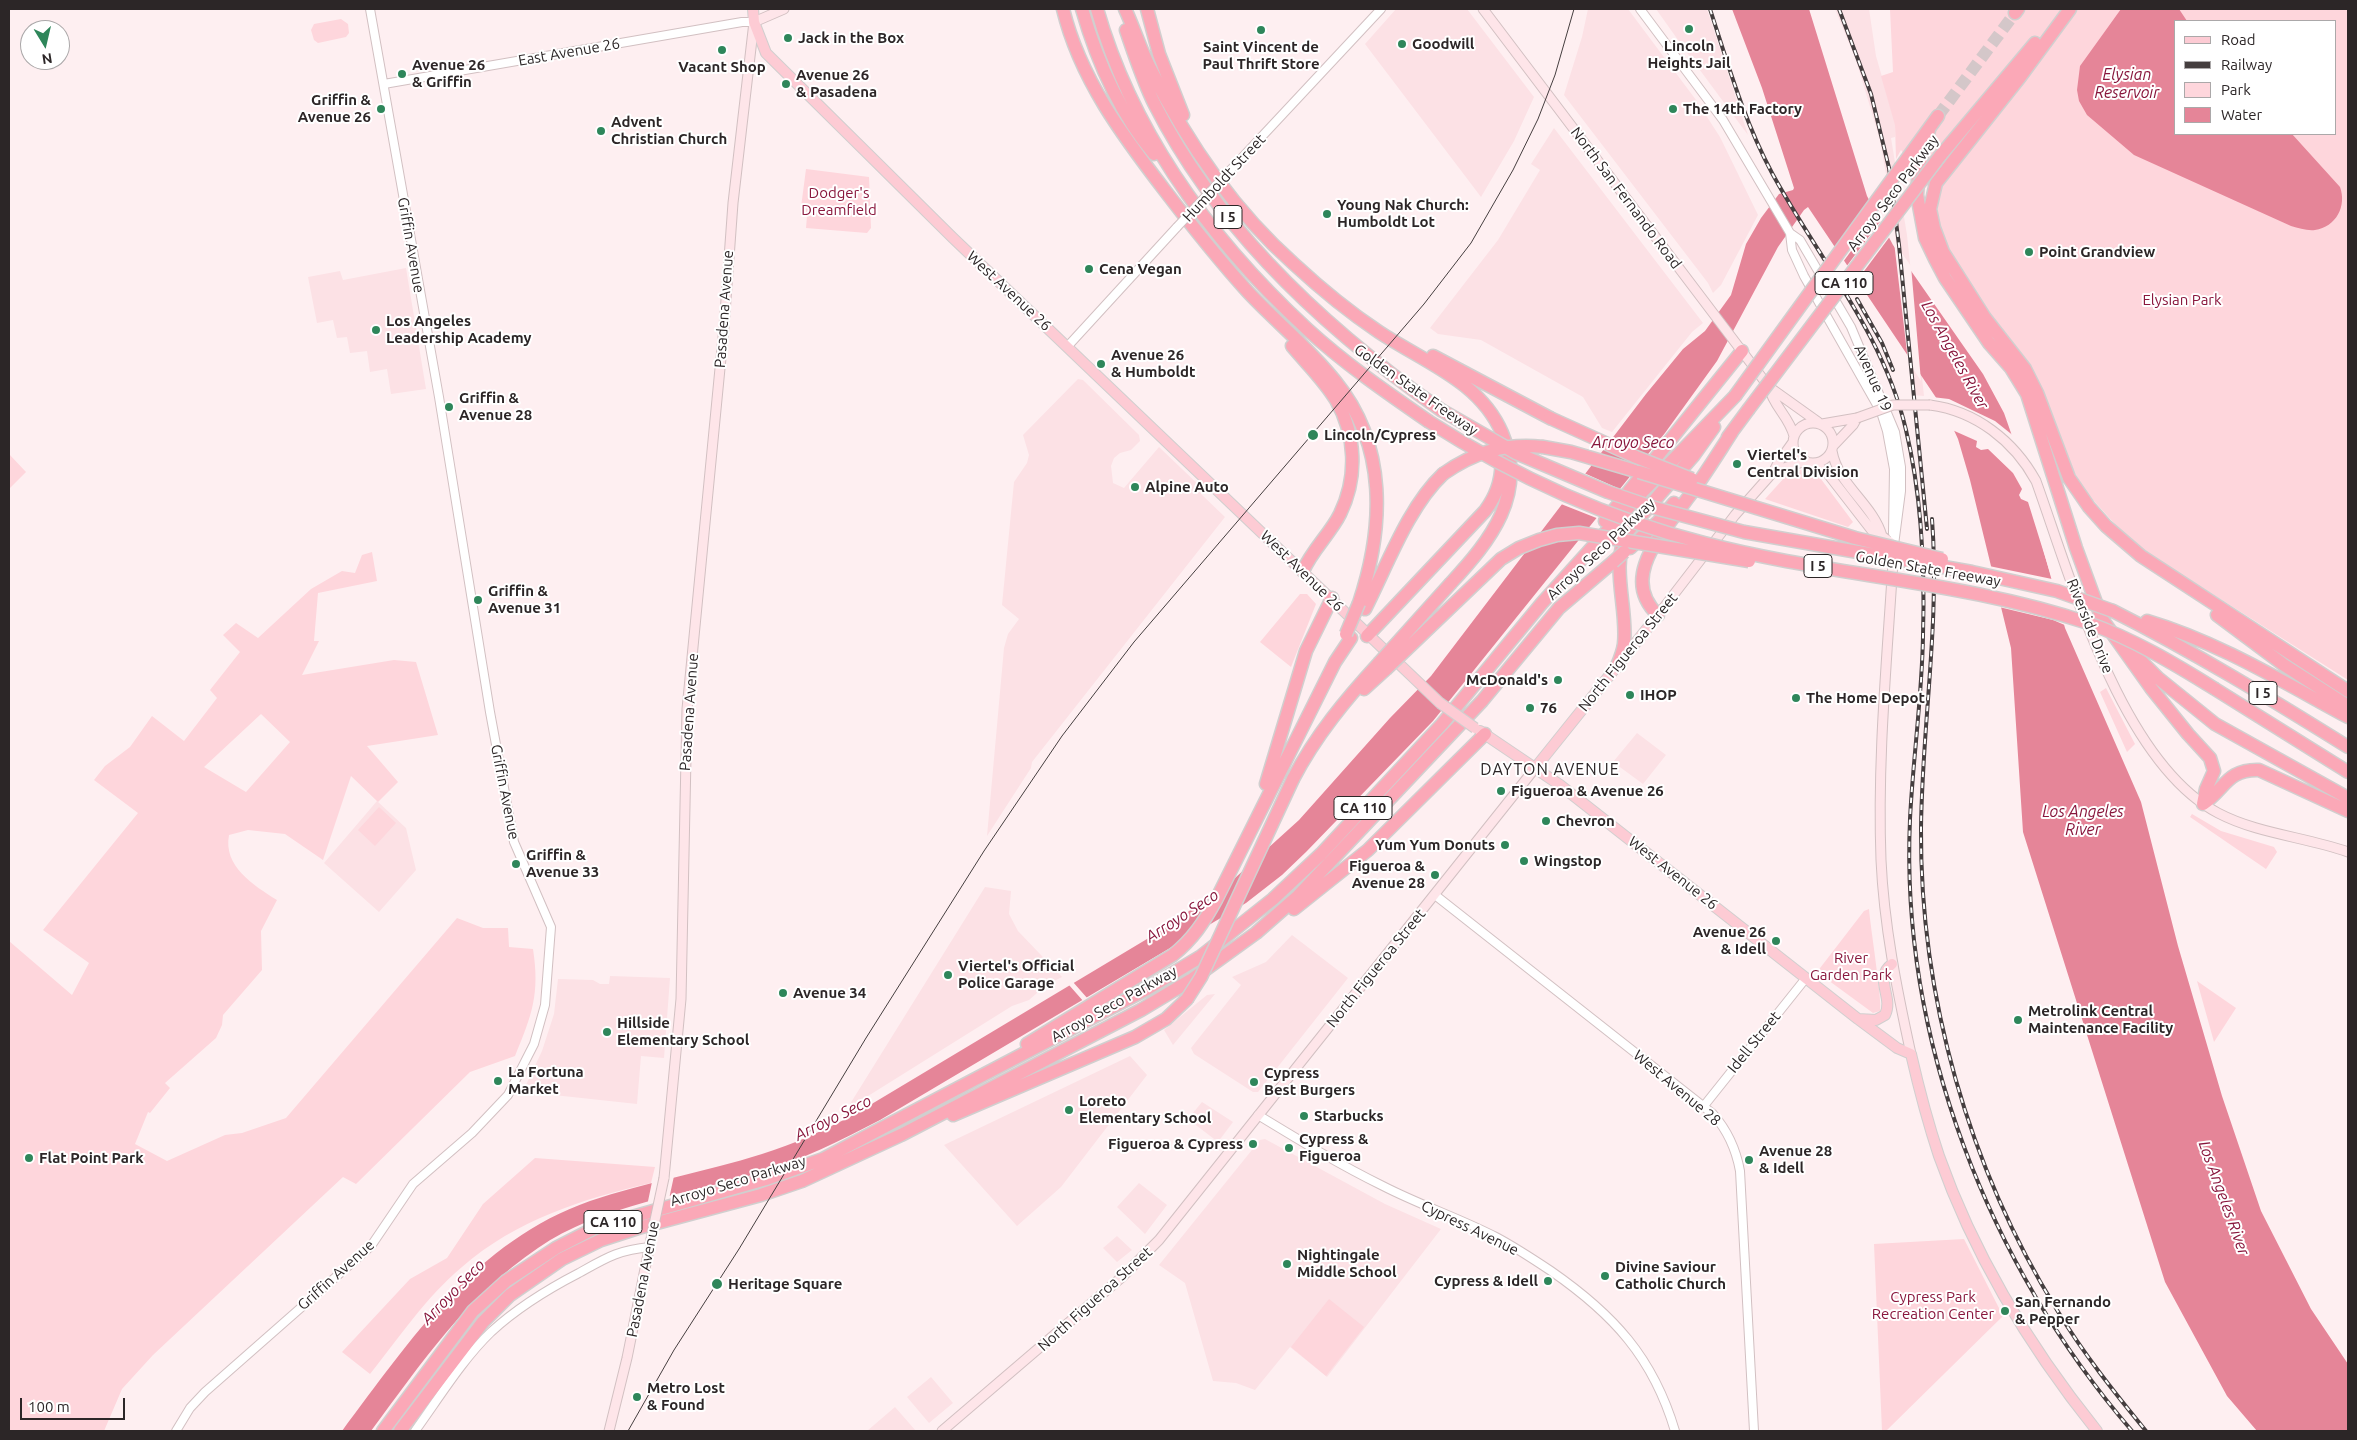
<!DOCTYPE html>
<style>
body{margin:0}
#map{position:relative;width:2357px;height:1440px;overflow:hidden;background:#feeff1;font-family:Ubuntu,sans-serif}
canvas{display:block}
.frame{position:absolute;inset:0;border:10px solid #2c2627;pointer-events:none}
.legend{position:absolute;left:2174px;top:20px;width:162px;height:115px;box-sizing:border-box;background:#fff;border:1px solid #aba8a9;margin:0;padding:6px 9px;list-style:none;font-size:15px;color:#2c2627}
.legend li{display:flex;align-items:center;gap:10px;height:25px}
.legend b{width:25px;border:1px solid #aba8a9}
.north{position:absolute;left:20px;top:20px;width:50px;height:50px;box-sizing:border-box;background:#fff;border:1px solid #aba8a9;border-radius:50%;rotate:171deg;font-size:14px;font-weight:700;line-height:20px;text-align:center;color:#2c2627}
.north::after{content:'';display:block;margin:auto;width:18px;height:22px;background:#2e865a;clip-path:polygon(50% 0,100% 100%,50% 72%,0 100%)}
.scale{position:absolute;left:20px;top:1398px;width:105px;height:22px;box-sizing:border-box;border:2px solid #2c2627;border-top:0;padding-left:6px;font-size:15px;line-height:18px;white-space:nowrap;color:#2c2627;-webkit-text-stroke:4px #fff;paint-order:stroke}
</style>
<div id="map">
<canvas width="2357" height="1440"></canvas>
<div class="frame"></div>
<ul class="legend">
<li><b style="height:6px;background:#fdcbd4"></b>Road</li>
<li><b style="height:6px;background:#453e3f"></b>Railway</li>
<li><b style="height:14px;background:#fed6dc"></b>Park</li>
<li><b style="height:14px;background:#e58598"></b>Water</li>
</ul>
<div class="north">N</div>
<div class="scale">100 m</div>
</div>
<script>
const g = document.querySelector('canvas').getContext('2d');
g.lineJoin = 'round';
function paint(path, color) {
  g.fillStyle = color;
  g.fill(path, 'evenodd');
}
function trace(path, color, width, dash) {
  g.strokeStyle = color;
  g.lineWidth = width;
  g.lineCap = dash ? 'butt' : 'round';
  g.setLineDash(dash || []);
  g.stroke(path);
}
function label(font, color, halo, rows, align = 'center') {
  g.font = font + ' Ubuntu,sans-serif';
  g.lineWidth = 4;
  g.setLineDash([]);
  g.textBaseline = 'middle';
  g.strokeStyle = halo;
  g.fillStyle = color;
  for (const [text, x, y, turn = 0] of rows) {
    g.save();
    g.translate(x, y);
    g.rotate((+turn || 0) * Math.PI / 180);
    g.textAlign = isNaN(turn) ? turn : align;
    if (halo) g.strokeText(text, 0, 0);
    g.fillText(text, 0, 0);
    g.restore();
  }
}
paint(new Path2D(`
 M1396,9H1467L1534,97L1514,141L1481,197L1365,44Z
 M1588,9H1628L1696,100L1720,137L1758,215L1721,285L1713,293L1708,283L1564,95L1582,37Z
 M1656,9H1707L1748,135L1688,54Z
 M1835,9H1869L1876,56L1895,122V137L1891,138L1907,235L1924,396L1913,395L1892,208L1880,140L1856,60Z
 M1554,128L1703,323L1692,332L1612,432L1602,428L1583,397L1481,340L1438,334L1430,328L1498,240L1540,170L1531,164Z
 M406,268L426,389L391,394L387,369L370,372L367,351L350,353L347,337L337,338L333,320L317,323L308,277L340,271L343,280Z
 M1078,379L1083,380L1139,435L1140,441L1131,450L1120,453L1114,458L1111,466L1113,483L1124,488L1159,447L1204,490L1201,494L1225,517L1032,762L1031,768L987,836L1004,648L1008,634L1019,619L1002,605L1014,482L1027,463L1029,455L1023,435Z
 M1637,733L1666,755L1643,784L1613,762Z
 M377,801L406,828L416,870L379,912L324,863Z
 M985,887L1011,891L1009,914L1018,931L1062,977L1046,985L1029,1000L1012,1006L852,1106L850,1104Z
 M1292,935L1348,978L1258,1092H1253L1194,1054L1191,1048L1241,985L1232,977L1266,962Z
 M610,976L670,978L664,1058L641,1056L637,1104L526,1092L525,1087L542,1051L554,1014L558,979L593,980L600,984H609Z
 M1215,994L1173,1045L1164,1030L1207,995Z
 M1130,1056L1147,1075L1061,1187L1017,1226L944,1145Z
 M1202,1102L1233,1122L1218,1142L1188,1119Z
 M1265,1139L1385,1204L1441,1229L1327,1377L1290,1347L1255,1390L1236,1383L1213,1381L1185,1283L1159,1265L1260,1140Z
 M1139,1183L1167,1205L1145,1234L1117,1207Z
 M1117,1236L1132,1250L1117,1262L1103,1248Z
 M931,1377L953,1403L929,1423L907,1397Z
 M895,1407L916,1431H867Z`), '#fce1e5');
paint(new Path2D(`
 M1890,9H2348V680L2132,543L2085,491L2073,470L2036,379L1996,324L1948,252L1938,226L1937,199L1901,150L1896,159L1895,125L1881,76L1893,72ZM2176,21H2336V134H2176Z
 M341,19L348,24L349,33L346,37L318,43L314,40L311,30L314,24Z
 M806,169L869,177L871,228L867,233L806,228L807,216L800,215Z
 M9,454L26,472L9,489Z
 M1800,470L1813,471L1818,475L1853,522L1848,527L1765,499L1785,477Z
 M372,552L377,581L318,593L314,641H319L302,675L394,660L416,662L438,735L367,746L398,782L378,802L351,776L323,860L285,834L248,830L229,835C223,866 253,885 277,900L261,931L262,970L223,1015L222,1025L216,1038L165,1083L170,1088L150,1113L148,1112L135,1144L167,1161L225,1135L242,1133L286,1118L457,918L483,928H508L509,947L533,949C540,994 532,1015 515,1056L470,1072L356,1184L343,1177L153,1355L122,1389L104,1431H9V941L72,995L89,963L43,930L138,813L94,780L105,766L130,747L152,716L184,741L217,698L210,690L240,652L223,635L236,623L258,638L311,589L342,571L355,573L362,555ZM261,714L290,742L246,792L204,767Z
 M1300,594H1307L1316,604L1291,667L1260,642Z
 M2106,688L2135,744L2127,752L2100,692Z
 M379,807L396,823L375,846L358,830Z
 M2192,814L2221,831L2274,847L2277,852L2266,869L2190,817Z
 M1869,909C1870,924 1883,1005 1880,1011L1873,1013L1817,972L1864,911Z
 M2197,981L2236,1008L2214,1042Z
 M535,1158L655,1167L651,1183C582,1199 516,1220 462,1267C426,1297 399,1338 370,1374L342,1352L410,1279L447,1258L483,1204Z
 M1964,1239L2003,1316L1886,1431H1882L1874,1244Z
 M1329,1299L1364,1327L1326,1376L1291,1347Z`), '#fed6dc');
paint(new Path2D(`
 M1732,9H1809L1867,196L1893,245L1983,374L2004,413L2011,433L2065,628L2141,802L2178,946L2222,1096L2261,1211L2311,1309L2348,1364V1431H2257L2227,1396L2165,1282L2023,832L2011,648L1970,480L1958,439L1945,411L1808,207L1804,210L1778,247L1717,361L1665,433L1433,721L1306,852L1282,875L1246,903L880,1120C841,1140 802,1160 759,1173C688,1194 600,1205 538,1248C465,1298 423,1361 371,1431H342C411,1339 476,1241 590,1201C646,1182 705,1172 762,1154C794,1144 825,1130 855,1114L1167,927L1235,878L1299,820L1390,718L1431,676L1646,394L1683,349L1705,331L1731,295L1746,244L1761,218L1779,194L1793,190L1794,188L1762,88Z
 M2121,9H2179L2187,21H2176V134H2292L2340,187C2347,206 2336,227 2315,230C2307,231 2299,228 2291,226L2134,155L2087,115L2079,101L2077,90L2080,66Z`), '#e58598');
paint(new Path2D(`
 M1871,198L1879,213L1843,262L1834,248Z
 M1882,219L1891,235L1856,282L1846,267Z
 M1894,242L1911,266L1921,381L1908,361Z
 M1932,397L1949,399L1995,421L2015,437L2067,626L2053,620L1999,607L1989,566L2052,579L2028,502L2021,499L2019,495L2022,489L2013,473L1988,449L1981,450L1976,447L1977,441L1950,429L1943,412Z
 M1584,473L1622,490L1599,519L1561,504Z
 M1073,982L1088,999L1084,1002L1069,985Z
 M674,1176L669,1199L647,1206L652,1182Z`), '#feeff1');
trace(new Path2D(`
 M1938,116L2015,13`), '#d4c7c9', 12, [12, 6]);
const tertiary = new Path2D(`
 M1640,9L1723,120L1790,233L1800,240L1851,327L1895,432L1901,467V491L1894,545
 M384,84L742,22H754
 M1224,177L1381,9
 M1790,233L1792,250L1804,276L1881,412L1887,431L1894,469L1893,533
 M1067,347L1177,227
 M1435,895L1713,1114C1728,1131 1736,1149 1740,1171L1754,1431
 M1703,1107L1806,978
 M1258,1115C1299,1140 1340,1165 1383,1186C1420,1205 1459,1218 1496,1237C1515,1247 1533,1259 1551,1271C1613,1314 1653,1357 1675,1431
 M176,1431L190,1408L205,1392L371,1246L413,1184L472,1133L508,1095L534,1044L545,1005L551,927L514,842L490,712L439,397L370,9
 M415,1431C439,1398 462,1360 491,1332C517,1308 548,1289 579,1273C606,1258 618,1250 650,1247`);
const secondary = new Path2D(`
 M1483,9L1769,387C1773,406 1789,416 1794,436
 M1769,387L1818,422
 M1930,405C1976,411 2014,441 2036,481C2071,578 2121,762 2218,813C2258,834 2306,837 2348,852
 M1793 443a20 20 0 1 1 40 0a20 20 0 1 1-40 0Z
 M1822,424L1857,418L1853,425L1834,445
 M1832,451C1838,485 1873,504 1882,536
 M1814,463L1828,474L1873,532L1882,536L1894,545C1888,650 1877,755 1881,860C1884,926 1897,990 1911,1054
 M1774,471L1806,461
 M1658,615L1735,515L1774,471L1778,463L1793,442
 M664,1178L681,999L687,709L724,327L733,203L754,22L784,9
 M609,1431L627,1358L652,1234
 M942,1431L1122,1277L1159,1240L1536,767`);
const primary = new Path2D(`
 M753,9L754,22L766,53L953,238L1440,703
 M1480,731L1560,785L1858,1019L1897,1048L1911,1054C1919,1089 1928,1123 1939,1156C1974,1255 2032,1350 2097,1431
 M1536,767L1658,615
 M1858,1019L1876,1020L1885,1015C1894,997 1873,978 1892,964`);
const motorway = new Path2D(`
 M1063,9C1080,79 1123,136 1166,192C1192,226 1219,260 1248,292C1276,322 1309,348 1335,381C1388,446 1384,528 1359,603
 M1082,9C1097,61 1119,112 1154,154
 M1097,9C1133,134 1212,241 1307,329C1344,363 1386,392 1428,421
 M1125,9C1134,28 1140,49 1150,68C1186,141 1232,209 1294,264C1321,289 1349,312 1379,332C1424,362 1480,381 1502,433C1528,494 1490,541 1451,583
 M1147,9L1159,54L1183,115
 M2070,9L2020,77L1936,183L1930,209L1934,228L1943,252L1985,318L2025,369L2037,393L2069,478L2089,507L2106,526L2141,556L2348,691
 M2015,13L2018,9
 M1126,30C1135,56 1143,81 1155,105C1219,231 1326,330 1441,410
 M1929,130L1919,166L1917,195L1925,238L1935,259L1945,278L1989,343L2011,368L2027,394L2076,548L2102,619L2151,688L2188,734L2210,758L2214,771L2206,789L2203,804
 M1940,156L2035,43
 M1901,167L1938,116
 M1292,346C1307,364 1324,380 1336,400C1356,435 1358,477 1340,514C1330,534 1312,550 1303,571
 M1433,356L1550,418
 M1728,437L1748,410
 M1543,447L1571,452L1639,472
 M1605,521L1742,351
 M1630,548L1659,521L1674,503
 M1365,609C1387,566 1408,507 1443,474
 M2113,611C2194,652 2271,699 2348,747
 M1658,615C1618,577 1664,532 1687,499C1703,478 1717,455 1732,432
 M2217,615L2284,665L2348,706
 M2147,621C2218,642 2283,682 2348,717
 M1367,636L1485,511C1497,495 1503,477 1501,457
 M2132,652L2158,678L2215,724L2348,798
 M1617,666C1620,659 1623,652 1624,644C1628,607 1610,568 1627,532L1694,455L1714,427
 M1364,689L1386,669
 M2215,689L2348,772
 M1293,779C1316,735 1346,699 1379,663
 M1266,784L1306,651L1332,598
 M2203,804C2225,789 2227,769 2259,770L2348,811
 M1294,909L1368,850L1485,734
 M1027,1044L1173,955C1193,939 1204,922 1216,900L1335,662L1351,638
 M953,1115L1135,1037L1166,1019L1187,999
 M383,1431L473,1311L506,1281L556,1248L597,1227L766,1179L823,1159L1145,990L1200,957L1273,899L1321,854L1442,724L1542,603L1644,490L1735,396
 M400,1431L483,1322L510,1295L562,1259L601,1240L638,1228L761,1195L802,1181L901,1135L1141,1010L1191,980L1256,933L1297,897L1482,701L1559,608L1613,562`);
trace(tertiary, '#d2c0c2', 10);
trace(secondary, '#d2c0c2', 11);
trace(primary, '#d1cfcf', 12);
trace(motorway, '#d1cfcf', 15);
trace(tertiary, '#fff', 8);
trace(secondary, '#fee5e9', 9);
trace(primary, '#fdcbd4', 10);
trace(motorway, '#fba8b7', 12);
trace(new Path2D(`
 M628,1431L674,1350L739,1249L866,1038L984,851L1062,736L1134,642L1424,304L1471,243L1513,170L1538,119L1555,75L1574,9`), '#453e3f', 1);
const rail = new Path2D(`
 M1710,9C1728,64 1744,121 1772,173C1818,258 1884,334 1906,430C1922,497 1925,568 1923,636C1922,697 1913,758 1910,819C1900,1040 1989,1265 2132,1431
 M1839,9L1871,94L1889,168L1899,245L1927,529
 M1857,299L1882,343L1893,370
 M1932,519C1940,623 1922,725 1921,829C1920,997 1969,1168 2057,1310C2083,1353 2114,1392 2146,1431`);
trace(rail, '#453e3f', 4);
trace(rail, '#fff', 2, [5.5]);
const tertiaryBridge = new Path2D(`
 M1177,227L1224,177`);
const secondaryBridge = new Path2D(`
 M1857,418L1893,405H1930
 M652,1234L664,1178`);
const primaryBridge = new Path2D(`
 M1440,703L1475,728`);
const motorwayBridge = new Path2D(`
 M1735,396L1901,167
 M1441,410L1516,453L1608,492L1655,508L1744,532L1972,572L2057,591L2113,611
 M1748,410L1940,156
 M1550,418L1636,457L1692,479
 M1428,421C1514,476 1605,518 1704,543C1831,576 1963,581 2088,623C2133,639 2175,664 2215,689
 M1639,472L1855,538L1942,559
 M1443,474C1474,452 1505,443 1543,447
 M1613,562L1624,552
 M1346,634L1359,603
 M1379,663L1451,583
 M1386,669L1501,559L1519,548L1539,540L1557,535L1579,533L1749,561
 M1187,999L1201,977L1293,779`);
trace(tertiaryBridge, '#d2c0c2', 10, []);
trace(secondaryBridge, '#d2c0c2', 11, []);
trace(primaryBridge, '#d1cfcf', 12, []);
trace(motorwayBridge, '#d1cfcf', 15, []);
trace(tertiaryBridge, '#fff', 8);
trace(secondaryBridge, '#fee5e9', 9);
trace(primaryBridge, '#fdcbd4', 10);
trace(motorwayBridge, '#fba8b7', 12);
for (const [x, y, r, color] of [
 [1689,29,5,"#2e865a"],
 [1261,30,5,"#2e865a"],
 [788,38,5,"#2e865a"],
 [1402,44,5,"#2e865a"],
 [722,50,5,"#2e865a"],
 [402,74,5,"#2e865a"],
 [786,84,5,"#2e865a"],
 [381,109,5,"#2e865a"],
 [1673,109,5,"#2e865a"],
 [601,131,5,"#2e865a"],
 [1327,214,5,"#2e865a"],
 [2029,252,5,"#2e865a"],
 [1089,269,5,"#2e865a"],
 [376,330,5,"#2e865a"],
 [1101,364,5,"#2e865a"],
 [449,407,5,"#2e865a"],
 [1313,435,6,"#2e865a"],
 [1737,464,5,"#2e865a"],
 [1135,487,5,"#2e865a"],
 [478,600,5,"#2e865a"],
 [1558,680,5,"#2e865a"],
 [1630,695,5,"#2e865a"],
 [1796,698,5,"#2e865a"],
 [1530,708,5,"#2e865a"],
 [1501,791,5,"#2e865a"],
 [1546,821,5,"#2e865a"],
 [1505,845,5,"#2e865a"],
 [1524,861,5,"#2e865a"],
 [516,864,5,"#2e865a"],
 [1435,875,5,"#2e865a"],
 [1776,941,5,"#2e865a"],
 [948,975,5,"#2e865a"],
 [783,993,5,"#2e865a"],
 [2018,1020,5,"#2e865a"],
 [607,1032,5,"#2e865a"],
 [498,1081,5,"#2e865a"],
 [1254,1082,5,"#2e865a"],
 [1069,1110,5,"#2e865a"],
 [1304,1116,5,"#2e865a"],
 [1253,1144,5,"#2e865a"],
 [1289,1148,5,"#2e865a"],
 [29,1158,5,"#2e865a"],
 [1749,1160,5,"#2e865a"],
 [1287,1264,5,"#2e865a"],
 [1605,1276,5,"#2e865a"],
 [1548,1281,5,"#2e865a"],
 [717,1284,6,"#2e865a"],
 [2005,1311,5,"#2e865a"],
 [637,1397,5,"#2e865a"]
]) {
  const dot = new Path2D();
  dot.arc(x, y, r, 0, 2 * Math.PI);
  g.fillStyle = color;
  g.fill(dot);
  trace(dot, '#fff', 2);
}
for (const [x, y, w] of [
 [1228,217,28],
 [1844,283,58],
 [1818,566,28],
 [2263,693,28],
 [1363,808,58],
 [613,1222,58]
]) {
  const box = new Path2D();
  box.roundRect(x - w / 2, y - 11.5, w, 23, 4);
  g.fillStyle = '#fff';
  g.fill(box);
  trace(box, '#2c2627', 1);
}
label('bold 14px', '#2c2627', null, [
 ["I 5",1228,217],
 ["CA 110",1844,283],
 ["I 5",1818,566],
 ["I 5",2263,693],
 ["CA 110",1363,808],
 ["CA 110",613,1222]
]);
label('bold 15px', '#2c2627', '#fff', [
 ["Jack in the Box",798,38],
 ["Goodwill",1412,44],
 ["Lincoln",1689,46,"center"],
 ["Heights Jail",1689,63,"center"],
 ["Saint Vincent de",1261,47,"center"],
 ["Paul Thrift Store",1261,64,"center"],
 ["Avenue 26",412,65],
 ["& Griffin",412,82],
 ["Vacant Shop",722,67,"center"],
 ["Avenue 26",796,75],
 ["& Pasadena",796,92],
 ["Griffin &",371,100,"right"],
 ["Avenue 26",371,117,"right"],
 ["The 14th Factory",1683,109],
 ["Advent",611,122],
 ["Christian Church",611,139],
 ["Young Nak Church:",1337,205],
 ["Humboldt Lot",1337,222],
 ["Point Grandview",2039,252],
 ["Cena Vegan",1099,269],
 ["Los Angeles",386,321],
 ["Leadership Academy",386,338],
 ["Avenue 26",1111,355],
 ["& Humboldt",1111,372],
 ["Griffin &",459,398],
 ["Avenue 28",459,415],
 ["Lincoln/Cypress",1324,435],
 ["Viertel's",1747,455],
 ["Central Division",1747,472],
 ["Alpine Auto",1145,487],
 ["Griffin &",488,591],
 ["Avenue 31",488,608],
 ["McDonald's",1548,680,"right"],
 ["IHOP",1640,695],
 ["The Home Depot",1806,698],
 ["76",1540,708],
 ["Figueroa & Avenue 26",1511,791],
 ["Chevron",1556,821],
 ["Yum Yum Donuts",1495,845,"right"],
 ["Griffin &",526,855],
 ["Avenue 33",526,872],
 ["Wingstop",1534,861],
 ["Figueroa &",1425,866,"right"],
 ["Avenue 28",1425,883,"right"],
 ["Avenue 26",1766,932,"right"],
 ["& Idell",1766,949,"right"],
 ["Viertel's Official",958,966],
 ["Police Garage",958,983],
 ["Avenue 34",793,993],
 ["Metrolink Central",2028,1011],
 ["Maintenance Facility",2028,1028],
 ["Hillside",617,1023],
 ["Elementary School",617,1040],
 ["La Fortuna",508,1072],
 ["Market",508,1089],
 ["Cypress",1264,1073],
 ["Best Burgers",1264,1090],
 ["Loreto",1079,1101],
 ["Elementary School",1079,1118],
 ["Starbucks",1314,1116],
 ["Cypress &",1299,1139],
 ["Figueroa",1299,1156],
 ["Figueroa & Cypress",1243,1144,"right"],
 ["Avenue 28",1759,1151],
 ["& Idell",1759,1168],
 ["Flat Point Park",39,1158],
 ["Nightingale",1297,1255],
 ["Middle School",1297,1272],
 ["Divine Saviour",1615,1267],
 ["Catholic Church",1615,1284],
 ["Cypress & Idell",1538,1281,"right"],
 ["Heritage Square",728,1284],
 ["San Fernando",2015,1302],
 ["& Pepper",2015,1319],
 ["Metro Lost",647,1388],
 ["& Found",647,1405]
], 'left');
label('15px', '#2c2627', '#fff', [
 ["East Avenue 26",569,52,-10],
 ["Humboldt Street",1224,178,-47],
 ["Arroyo Seco Parkway",1893,193,-53],
 ["North San Fernando Road",1626,198,53],
 ["Griffin Avenue",411,245,80],
 ["West Avenue 26",1009,291,43],
 ["Pasadena Avenue",724,309,-86],
 ["Avenue 19",1873,378,66],
 ["Golden State Freeway",1416,390,35],
 ["Arroyo Seco Parkway",1601,549,-43],
 ["Golden State Freeway",1928,569,10],
 ["West Avenue 26",1302,571,44],
 ["Riverside Drive",2090,626,68],
 ["North Figueroa Street",1628,652,-51],
 ["Pasadena Avenue",689,712,-86],
 ["Griffin Avenue",505,792,79],
 ["West Avenue 26",1673,873,38],
 ["North Figueroa Street",1376,968,-51],
 ["Arroyo Seco Parkway",1114,1004,-29],
 ["Idell Street",1754,1042,-51],
 ["West Avenue 28",1677,1088,40],
 ["Arroyo Seco Parkway",738,1181,-17],
 ["Cypress Avenue",1470,1228,26],
 ["Griffin Avenue",336,1275,-42],
 ["Pasadena Avenue",643,1279,-79],
 ["North Figueroa Street",1095,1299,-42]
]);
label('15px', '#89173d', '#fff', [
 ["Dodger's",839,193],
 ["Dreamfield",839,210],
 ["Elysian Park",2182,300],
 ["River",1851,958],
 ["Garden Park",1851,975],
 ["Cypress Park",1933,1297],
 ["Recreation Center",1933,1314]
]);
label('italic 16px', '#88163c', '#fff', [
 ["Elysian",2127,75],
 ["Reservoir",2127,93],
 ["Los Angeles River",1955,355,61],
 ["Arroyo Seco",1633,443],
 ["Los Angeles",2083,812],
 ["River",2083,830],
 ["Arroyo Seco",1182,916,-33],
 ["Arroyo Seco",833,1118,-26],
 ["Los Angeles River",2224,1198,70],
 ["Arroyo Seco",453,1292,-46]
]);
g.letterSpacing = '1px';
label('16px', '#2c2627', '#fff', [
 ["DAYTON AVENUE",1550,770]
]);
g.letterSpacing = '0px';
</script>
